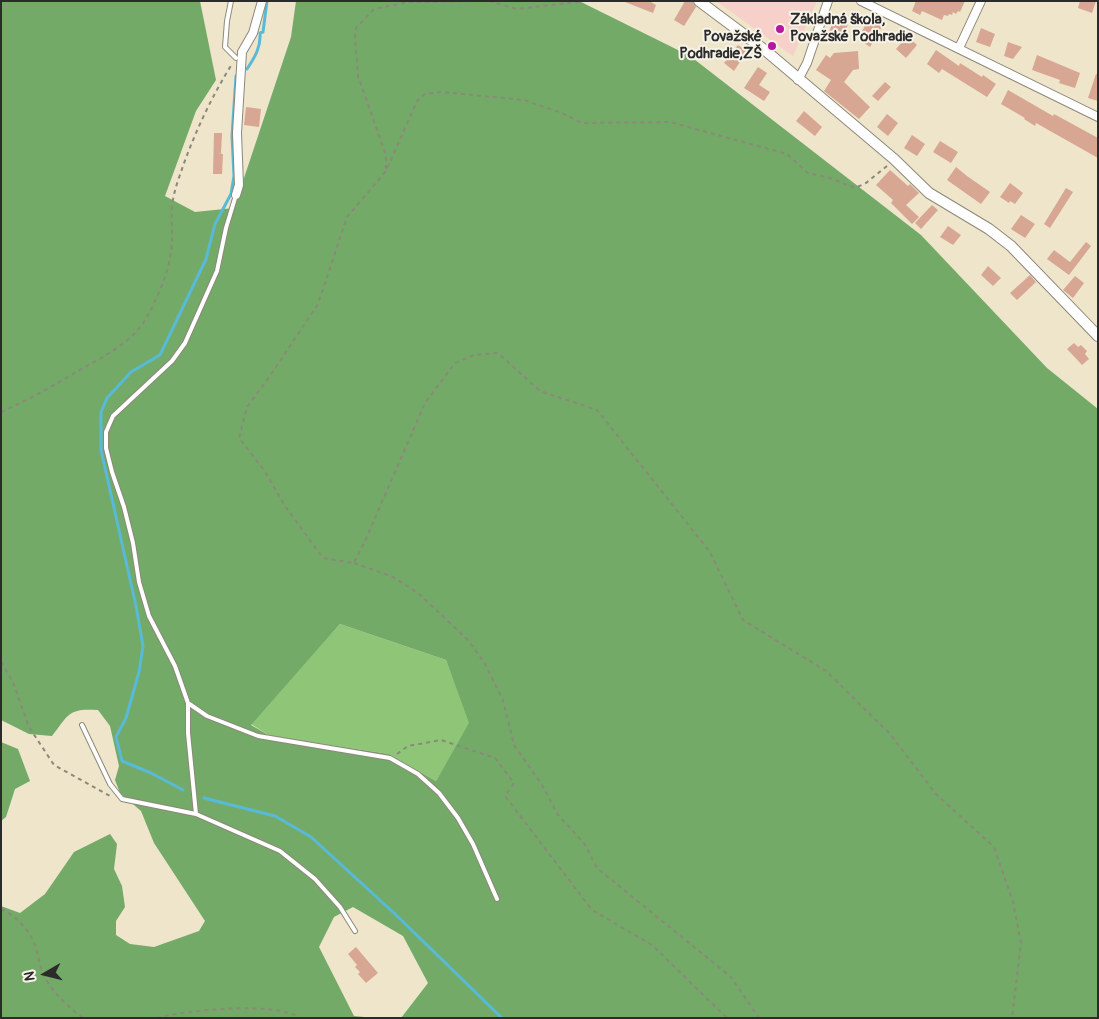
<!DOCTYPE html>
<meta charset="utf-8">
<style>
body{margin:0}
#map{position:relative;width:1099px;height:1019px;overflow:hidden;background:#eee5ca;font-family:Pangolin,sans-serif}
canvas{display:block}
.frame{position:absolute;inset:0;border:2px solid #2b2b2b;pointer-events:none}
.north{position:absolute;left:20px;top:949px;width:50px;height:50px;-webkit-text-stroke:4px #f7f3e8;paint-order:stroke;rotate:262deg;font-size:14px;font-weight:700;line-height:20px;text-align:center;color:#2b2b2b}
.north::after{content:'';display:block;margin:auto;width:18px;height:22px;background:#2b2b2b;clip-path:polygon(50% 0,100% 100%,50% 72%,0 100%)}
</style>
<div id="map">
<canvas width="1099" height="1019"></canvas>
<div class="frame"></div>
<div class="north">N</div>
</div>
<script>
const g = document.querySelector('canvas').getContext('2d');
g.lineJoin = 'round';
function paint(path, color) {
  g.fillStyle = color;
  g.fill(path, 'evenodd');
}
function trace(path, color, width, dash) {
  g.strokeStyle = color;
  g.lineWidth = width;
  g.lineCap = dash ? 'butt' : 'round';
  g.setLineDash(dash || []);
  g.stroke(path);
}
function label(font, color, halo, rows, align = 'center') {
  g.font = font + ' Pangolin,sans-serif';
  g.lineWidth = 4;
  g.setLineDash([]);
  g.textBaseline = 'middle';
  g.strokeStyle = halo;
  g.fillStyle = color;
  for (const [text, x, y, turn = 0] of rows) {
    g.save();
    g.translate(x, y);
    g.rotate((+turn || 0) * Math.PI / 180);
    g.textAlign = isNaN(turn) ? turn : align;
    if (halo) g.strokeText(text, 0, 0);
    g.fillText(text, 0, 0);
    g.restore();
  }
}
paint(new Path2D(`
 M716,1H817L793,56Z`), '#f7d0c9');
paint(new Path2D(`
 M340,624L446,660L470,723L436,781L389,754L270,736L251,724Z`), '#8fc577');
paint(new Path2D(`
 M1,1H200L216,80L196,111L165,196L195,212L234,208L291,37L296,1H579L690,56L921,235L1047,368L1098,409V1018H401L428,983L403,936L353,907L334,917L319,947L354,1016L374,1018H1V906L20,913L45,894L74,852L110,834L117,844L114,869L122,886L125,907L116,921V935L130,944L154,947L199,931L205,921L154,843L141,811L120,793L115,780L119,766L110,726L98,710C68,708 69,714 52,736L29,734L1,720ZM340,624L446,660L469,723L436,781L389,754L270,736L251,725Z
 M1,742L18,749L30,781L15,789L6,817L1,821Z`), '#73aa68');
trace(new Path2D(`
 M247,69C255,57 261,47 260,33L263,32L267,1
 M183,790L151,773L122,761L116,737L126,718L139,672L143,646L136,606L101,450V412L107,398L131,372L160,355L206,259L215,224L231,194L234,176L232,136L236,76
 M204,798L275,816L311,837L394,913L502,1018`), '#58bad7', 3);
paint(new Path2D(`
 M649,1L656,5L653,13L625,2Z
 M685,1H692L696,7L684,26L674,20Z
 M916,1H965L960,12L958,11L956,14L953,12L952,15L949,14L948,16L944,15L942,20L922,11L920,15L912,11Z
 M1080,1H1096L1092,13L1078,8Z
 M871,15L884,23L870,47L860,40V33H861Z
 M834,19L848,24L842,40L828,35Z
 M981,28L995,34L990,47L976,42Z
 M907,36L917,45L906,58L896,49Z
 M1008,42L1022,47L1013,59L1004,56Z
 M738,45L747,51L734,71L724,63Z
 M936,50L959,66L960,63L982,77L983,75L996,84L987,97L942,69L939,73L927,64Z
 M858,51L859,69L853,70L844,82L870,107L859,119L824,91L831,80L816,70L826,55L830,58L834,53Z
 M1037,55L1080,73L1075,88L1059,83L1060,80L1032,70Z
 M758,67L767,73L759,85L770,92L764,101L744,88Z
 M1096,74H1098V101L1088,98Z
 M885,82L891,87L878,101L872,96Z
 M1008,90L1053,116L1054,114L1098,138V158L1036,123L1035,126L1024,119L1025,118L1001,104Z
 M246,107L261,109L259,127L244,125Z
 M804,111L822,127L815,136L796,121Z
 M887,114L898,123L888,136L877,127Z
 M214,133H222L221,154L218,153L223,154L222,174H213Z
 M912,135L925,144L917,156L904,148Z
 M940,141L958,152L951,163L933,152Z
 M956,167L967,176L990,192L981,204L947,180Z
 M890,170L908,186L910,184L919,193L906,205L919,217L912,224L891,203L893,200L876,185Z
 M1010,183L1023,193L1015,204L1010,201L1009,203L1000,197Z
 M1066,188L1073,192L1050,228L1044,224Z
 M932,205L938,210L921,229L915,223Z
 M1021,215L1035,224L1025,238L1011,229Z
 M948,226L961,235L953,245L940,237Z
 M1086,242L1091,246L1069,275L1047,259L1054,250L1070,262Z
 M988,266L1001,278L993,286L981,275Z
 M1030,275L1036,282L1017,300L1010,293Z
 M1075,276L1084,283L1073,298L1063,290Z
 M1074,343L1078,347L1081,345L1087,351L1085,354L1089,359L1082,365L1067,349Z
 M356,947L378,973L366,983L358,974L360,972L355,967L357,965L348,954Z`), '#d7a793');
const service = new Path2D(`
 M231,1L227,21L225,47L236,58
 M236,195L226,228L217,271L185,343L172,361L113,416L106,432V448L112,472L124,507L133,543L139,582L149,616L175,666L188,703L207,716L258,736L390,758L418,774L439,793L458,818L473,844L497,899
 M188,703V733L196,814L280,851L315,879L340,907L355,931
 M82,725L110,784L122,799L196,814`);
const minor = new Path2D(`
 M861,1L1098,117
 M959,48L981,1
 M798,80L807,63L828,1
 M236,195L239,185L237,133L242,52L253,33L262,1`);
const tertiary = new Path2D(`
 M699,1L766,51L894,159L929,193L989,229L1011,246L1098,336`);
trace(service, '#8c887a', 6);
trace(minor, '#8c887a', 10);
trace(tertiary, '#8c887a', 12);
trace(new Path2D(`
 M489,1L517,9L585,1
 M887,166L866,183L855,188L830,178L808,173L787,154L670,122L582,123L562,113L524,100L442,92L425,94L417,101L386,171L347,217L318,304L270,376L247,407L239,438L264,470L285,506L323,558L354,563L365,541L425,403L455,363L474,355L498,353L540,391L597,410L710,552L743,620L826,671L890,734L936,794L994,847L1013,902L1021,943L1012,1018
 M386,169V155L358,76L355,37L356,28L374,9L409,2L476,1
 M1,412C28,400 53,386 78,371C99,359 121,348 137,331C152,314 169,273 171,251C174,232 169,214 174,195C176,185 180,175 183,166C196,130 212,96 232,64
 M354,563L393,577L418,593L468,640L485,664L503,700L514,745L542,785L558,815L584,843L597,868L731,977L759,1018
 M1,662L13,682L29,727L54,765L110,796
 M397,754L408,746L441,740L495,758L514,783L505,796L592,910L652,945L727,1018
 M1,909C19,918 32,932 37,952C39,960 40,967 44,975C51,991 68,1007 83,1018
 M157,1018C184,1010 278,1001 300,1018`), '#8c887a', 2, [4, 4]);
trace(service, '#fff', 4);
trace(minor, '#fff', 8);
trace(tertiary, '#fff', 10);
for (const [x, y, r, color] of [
 [780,29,5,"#b5179e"],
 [772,46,5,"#b5179e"]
]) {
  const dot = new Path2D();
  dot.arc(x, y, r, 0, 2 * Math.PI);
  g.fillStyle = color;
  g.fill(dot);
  trace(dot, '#f7f3e8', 2);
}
label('bold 15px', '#2b2b2b', '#f7f3e8', [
 ["Základná škola,",790,20],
 ["Považské Podhradie",790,37],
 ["Považské",762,37,"right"],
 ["Podhradie,ZŠ",762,54,"right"]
], 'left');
</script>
